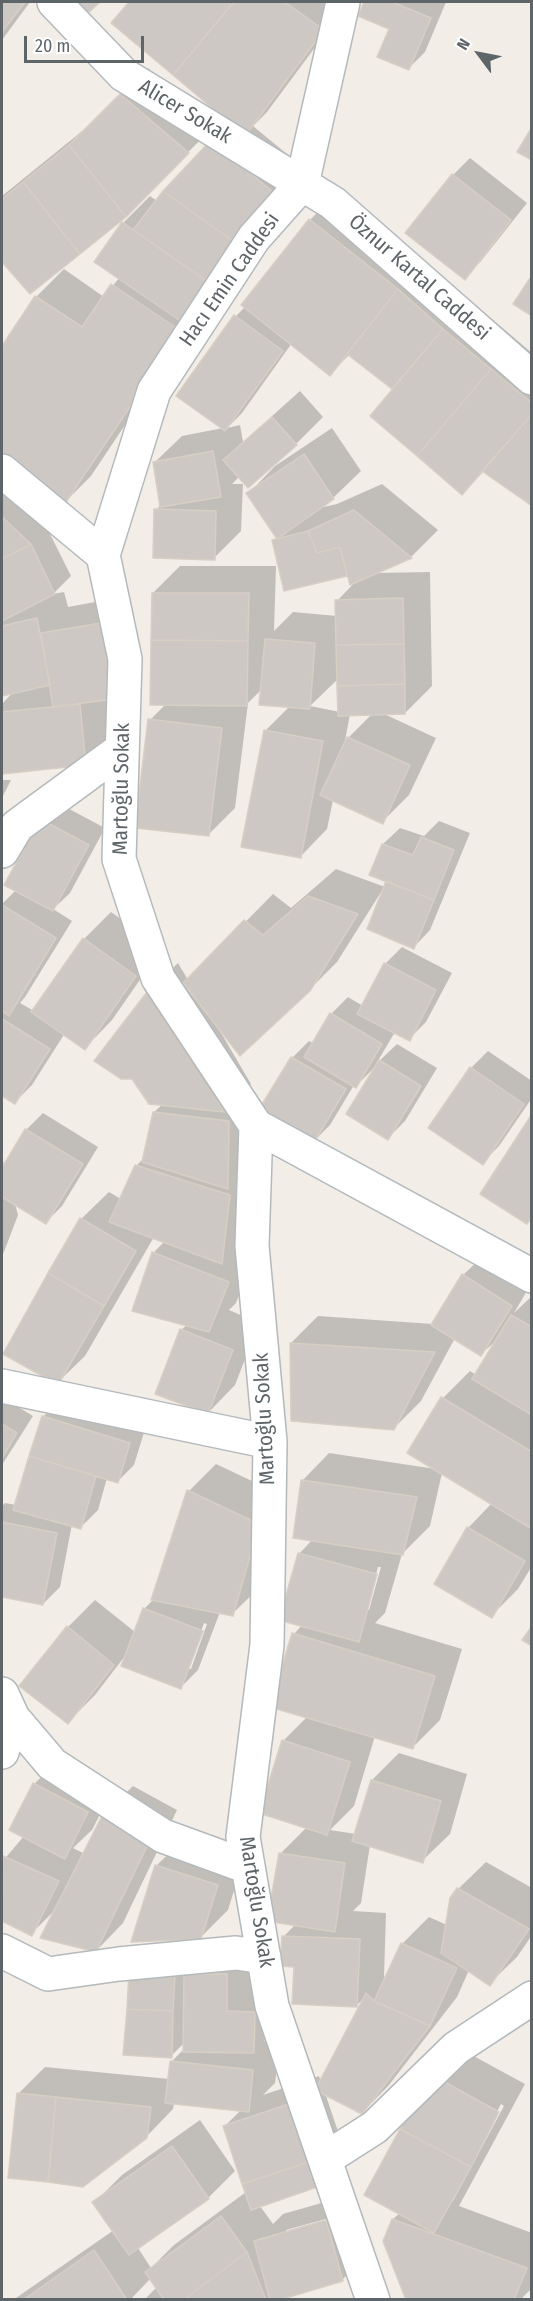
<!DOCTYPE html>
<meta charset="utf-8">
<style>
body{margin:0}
#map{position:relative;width:533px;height:2301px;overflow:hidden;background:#f2ede7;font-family:"Fira Sans Condensed",sans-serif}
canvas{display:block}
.frame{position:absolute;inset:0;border:3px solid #5e6569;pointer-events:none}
.north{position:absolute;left:449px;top:24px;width:60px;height:60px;-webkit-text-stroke:4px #fff;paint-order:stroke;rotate:302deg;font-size:16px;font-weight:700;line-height:24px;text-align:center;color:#5e6569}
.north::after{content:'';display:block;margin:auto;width:21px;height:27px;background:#5e6569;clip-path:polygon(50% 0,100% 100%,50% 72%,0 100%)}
.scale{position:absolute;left:24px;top:36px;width:120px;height:27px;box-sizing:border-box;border:3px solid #5e6569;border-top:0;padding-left:8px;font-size:18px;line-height:21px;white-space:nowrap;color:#5e6569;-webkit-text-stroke:4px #fff;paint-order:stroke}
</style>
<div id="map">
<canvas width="533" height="2301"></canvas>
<div class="frame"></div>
<div class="north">N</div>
<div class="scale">20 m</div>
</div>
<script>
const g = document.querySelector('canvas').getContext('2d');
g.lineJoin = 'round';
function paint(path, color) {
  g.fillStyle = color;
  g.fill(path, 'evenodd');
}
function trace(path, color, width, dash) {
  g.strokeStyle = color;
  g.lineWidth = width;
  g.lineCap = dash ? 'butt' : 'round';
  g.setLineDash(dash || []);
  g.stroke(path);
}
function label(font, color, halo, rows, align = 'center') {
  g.font = font + ' "Fira Sans Condensed",sans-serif';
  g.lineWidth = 4.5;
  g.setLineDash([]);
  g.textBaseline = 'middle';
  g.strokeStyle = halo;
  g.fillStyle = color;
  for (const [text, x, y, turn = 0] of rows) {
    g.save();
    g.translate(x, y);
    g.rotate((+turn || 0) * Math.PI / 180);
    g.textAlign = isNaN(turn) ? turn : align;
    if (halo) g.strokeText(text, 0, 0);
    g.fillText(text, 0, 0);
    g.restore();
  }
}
paint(new Path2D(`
 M2,2H30L2,40Z
 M131,2H337L345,7L267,112L253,126L299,164L91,476L64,503L2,461V349L36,297L64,269L104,297L119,278L123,223L150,196L157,201L231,122L113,23Z
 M366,2H446L425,52L408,69L391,29L360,15Z
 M148,68L215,125L125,216L30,292L2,260V196L97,119Z
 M470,158L527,203L481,261L464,278L453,175Z
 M332,198L421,268L426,263L532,353V504L484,471L462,493L394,389L350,354L330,374L292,343L242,413L227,428L240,425L243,442L300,391L323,417L296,444L239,477L232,484H243L241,531L214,558L156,510L161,504L154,463L182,436L223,428L236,316L245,307L243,305L310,220Z
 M332,428L361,471L333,498L319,508L337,504L382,484L438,530L411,557L373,573L430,572L432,686L405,713H382L436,738L409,795L382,822L333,800L327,829L300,857L266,730L290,706L262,689L248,703L235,808L208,835L150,720L166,704L153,593L180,566H276L274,631L293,612L337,616V601L357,580L348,574L285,589L274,540L277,537L248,494L275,466ZM339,678L340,712L310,706ZM350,714H372L345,741Z
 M2,486L47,528L71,576L53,594L64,592L68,607L128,596L113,736L85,763L2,772V704L14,691L2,694Z
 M2,780H11L2,798Z
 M58,803L105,828L70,893L53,909L72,921L25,997L20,1003L34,1011L84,939L111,912L162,948L112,1020L85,1048L65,1033L32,1085L15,1102L2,1094V904L16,890Z
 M439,821L470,833L430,930L414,947L383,889L337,962L309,990L220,1031L251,1084L243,1092L256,1094L255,1254L236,1303L229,1310L259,1323L235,1385L208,1413L181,1330L187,1325L153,1253L165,1241L154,1237L85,1356L57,1383L81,1219L109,1192L121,1199L136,1166L145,1157L154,1112L163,1104L151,989L178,963L188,980L273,894L291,908L336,869L385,887L388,880L383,844L400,828L424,836Z
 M402,947L452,973L426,1022L409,1039L395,1032L376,1064L397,1044L437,1068L405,1121L388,1138L375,1067L356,1086L354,1085L330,1125L313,1142L292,1058L309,1041L313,1043L331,1014L348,997L363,1006L385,964Z
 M488,1051L532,1081V1098L499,1146L482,1163L471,1068Z
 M43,1113L98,1147L62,1206L46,1222L15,1204L18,1215L2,1257V1155L4,1166L26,1130Z
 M480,1259L528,1289L514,1313L532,1296V1566L518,1589L491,1616L468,1528L492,1503L442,1473L430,1526L402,1554L385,1613L375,1623L462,1649L440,1720L413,1747L375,1736L354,1806L330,1830L356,1834L372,1780L399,1753L467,1774L450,1834L422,1861L370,1845L361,1903L353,1911L386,1913L384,1977L390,1971L402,1944L429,1917L447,1925L452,1899L458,1889L486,1862L532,1888V1935L517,1957L489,1984L469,1970L457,1997L389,2085L362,2113L325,2093L347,2158L260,2206L273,2224L283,2214L353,2194L369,2252L342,2280L288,2296V2300H144L157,2287L151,2278L130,2300H13L114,2230L94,2203L122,2175L200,2120L235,2171L208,2198L138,2248L151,2268L174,2245L246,2192L224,2127L241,2110L174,2103L173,2109L146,2137L18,2094L45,2067L169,2079L171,2062L185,2048V2042L171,2056L130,1972L254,1948L281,2024L264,2041L280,2043L275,2083L263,2095L319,2076L321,2082L364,1998L356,2006L296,1965L283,1937L296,1924L280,1854L307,1827L283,1741L308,1716L294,1634L302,1625L299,1554L313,1539L302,1481L329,1453L436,1469L443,1398L470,1371L476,1375L498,1339L481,1354L455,1338L421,1401L394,1428L291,1343L318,1316L433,1324L463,1275ZM378,1567H381L369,1610H366ZM333,2217V2220L286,2234V2230Z
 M2,1397L33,1416L2,1465Z
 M60,1400L146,1426L134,1465L117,1482L107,1478L98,1510L81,1527L72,1524L60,1587L43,1604L2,1595V1506L5,1503L16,1505L43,1417Z
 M216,1464L286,1497L260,1587L232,1614L220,1612L198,1670L181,1687L125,1656L95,1695L68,1722V1627L95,1600L135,1632L144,1609L152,1601L189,1491ZM204,1623L207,1624L191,1669H187Z
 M62,1757L115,1785L92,1830L73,1848L85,1854L106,1813L133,1786L177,1810L123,1923L96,1951L56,1909L31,1934L2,1920V1862L24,1836L34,1784Z
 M184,1839L244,1858L228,1910L200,1938L156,1866Z
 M459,2048L525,2084L459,2206L532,2233V2288L520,2300H408L393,2219L400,2213L366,2194ZM501,2104L504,2106L453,2201H450Z`), '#0003');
const building = new Path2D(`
 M2,2H25L2,32Z
 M72,2H100L86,15Z
 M129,2H227L231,5L173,75L111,23Z
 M234,2H285L324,30L245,136L173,75Z
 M364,2H392L431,18L409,70L377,57L389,29L358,16Z
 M120,94L189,153L126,217L69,145Z
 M532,127V160L517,152Z
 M211,140L273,192L237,244L163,191Z
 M69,145L126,217L80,254L23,182Z
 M452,174L511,220L465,280L405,233Z
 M23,182L80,254L30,294L2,262V199Z
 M163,191L237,244L212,285L133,230Z
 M309,219L398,289L330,376L241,305Z
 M122,222L212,285L185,324L94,262Z
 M532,275V316L513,304Z
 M111,284L181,331L64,505L2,463V346L35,296L82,327Z
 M398,289L443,329L392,389L347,354Z
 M234,315L283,351L225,431L176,396Z
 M443,329L491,369L417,456L370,416Z
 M491,369L532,403V414L462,495L417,456Z
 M532,414V506L482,471Z
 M272,417L297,445L248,488L223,460Z
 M213,451L221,497L160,507L153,462Z
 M304,454L334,499L277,539L246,493Z
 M154,509L216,511L215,560L153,558Z
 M354,510L412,558L350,585L340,547L317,553L308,531Z
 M2,517L31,544L2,559Z
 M308,531L317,553L340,547L347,576L284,591L272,540Z
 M31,544L55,594L2,621V559Z
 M152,593H249L248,641L151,640Z
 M403,598L404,644L336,645L335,600Z
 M37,618L50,685L2,696V626Z
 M101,623L114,699L53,707L41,633Z
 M265,639L315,643L310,709L259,705Z
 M151,640L248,641L247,706L150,705Z
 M404,644L405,684L337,686L336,645Z
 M405,684V714L338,716L337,686Z
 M80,704L86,765L2,774V712Z
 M148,719L222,728L209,836L135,828Z
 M264,730L323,741L301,858L241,847Z
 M347,737L410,765L383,824L320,795Z
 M40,819L89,845L53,911L4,885Z
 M421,837L454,850L434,900L369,875L382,844L413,855Z
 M386,881L434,900L414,949L367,929Z
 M308,896L358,914L310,991L240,1056L183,983L244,920L263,935Z
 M2,905L56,938L9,1016L2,1011Z
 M83,938L136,976L85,1050L31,1012Z
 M384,963L436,990L410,1041L357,1014Z
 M150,988L225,1112L149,1104L132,1079H121L94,1061Z
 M330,1013L382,1044L356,1088L304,1057Z
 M2,1019L50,1049L15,1104L2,1096Z
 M291,1057L346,1089L313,1144L258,1111Z
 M379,1060L421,1086L388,1140L346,1114Z
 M470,1067L524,1104L483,1165L428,1128Z
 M153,1112L229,1121L228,1189L142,1162Z
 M532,1114V1217L527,1224L480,1194Z
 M25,1129L83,1164L46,1224L2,1197V1168Z
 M135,1165L230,1195L222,1264L109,1222Z
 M80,1218L136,1251L104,1306L48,1273Z
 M152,1252L229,1282L209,1332L132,1311Z
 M48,1273L104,1306L58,1385L3,1354Z
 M462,1274L512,1306L481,1356L431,1325Z
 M511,1315L532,1327V1415L472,1379Z
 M180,1329L233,1350L208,1414L155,1394Z
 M290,1343L435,1352L394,1430L291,1421Z
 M441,1397L532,1452V1529L407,1453Z
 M42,1416L130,1443L118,1483L29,1456Z
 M2,1424L17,1433L2,1458Z
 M29,1456L96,1476L81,1529L13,1510Z
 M301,1480L417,1497L403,1555L293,1538Z
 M187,1490L259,1524L233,1616L151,1600Z
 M2,1522L57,1533L43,1605L2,1597Z
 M467,1527L525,1561L492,1618L434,1584Z
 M298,1553L377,1574L359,1642L279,1620Z
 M143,1608L203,1631L181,1689L121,1666Z
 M67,1626L114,1665L68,1724L19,1686Z
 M532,1626V1646L522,1640Z
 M292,1633L435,1676L413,1749L270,1707Z
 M282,1740L350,1762L327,1835L259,1813Z
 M371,1780L441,1801L423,1863L352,1841Z
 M33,1783L88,1812L65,1859L9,1830Z
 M104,1812L151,1838L96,1952L40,1938Z
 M279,1853L345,1863L335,1932L267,1921Z
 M3,1856L59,1881L32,1936L2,1921Z
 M155,1865L218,1885L201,1939L131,1942Z
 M457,1888L529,1929L490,1986L441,1953L450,1898Z
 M282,1936L360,1939L357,2007L292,2004L294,1967L280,1966Z
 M401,1943L457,1968L430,2026L374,2001Z
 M129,1972L175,1974L173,2011L127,2009Z
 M184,1974H227V2011L255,2012L254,2053L183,2052Z
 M366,1993L374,2001L430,2026L362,2114L315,2090Z
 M127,2009L173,2011L172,2058L123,2055Z
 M170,2061L253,2070L249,2112L165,2103Z
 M430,2074L499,2112L471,2167L400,2129Z
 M17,2093L56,2097L48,2182L8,2178Z
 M56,2097L151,2107L147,2138L83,2187L48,2182Z
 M292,2103L312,2161L242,2184L223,2126Z
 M400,2129L471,2167L434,2233L364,2195Z
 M172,2146L209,2199L129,2255L92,2202Z
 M312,2161L320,2186L251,2210L242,2184Z
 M221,2216L247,2252L183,2300H164L145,2272Z
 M392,2219L527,2268L514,2300H406L383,2241Z
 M326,2220L343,2281L279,2300H270L254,2241Z
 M94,2250L127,2300H23Z
 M247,2252L266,2300H183Z`);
paint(building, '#cdc8c4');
trace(building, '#d7cec4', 1.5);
const minor = new Path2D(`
 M54,2L124,75L333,203L532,378
 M343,2L302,184L254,238L154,391L103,555L125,659L119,859L158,978L256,1126L252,1246L270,1442L267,1645L243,1837L272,2006L373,2300
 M2,471L103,555
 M2,851L17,826L115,754L122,752
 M256,1126L532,1276
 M2,1386L270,1442
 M2,1694L13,1718L52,1764L163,1836L248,1867
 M2,1752L13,1718
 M2,1951L48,1974L119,1964L236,1953L264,1957
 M325,2159L375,2127L456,2048L532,1998`);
trace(minor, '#b4b9bc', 36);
trace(minor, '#fff', 33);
label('21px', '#5e6569', '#fff', [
 ["Alicer Sokak",185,112,31],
 ["Öznur Kartal Caddesi",419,278,41],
 ["Hacı Emin Caddesi",230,280,-55],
 ["Martoğlu Sokak",122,789,-89],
 ["Martoğlu Sokak",265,1419,-93],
 ["Martoğlu Sokak",256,1902,81]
]);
</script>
